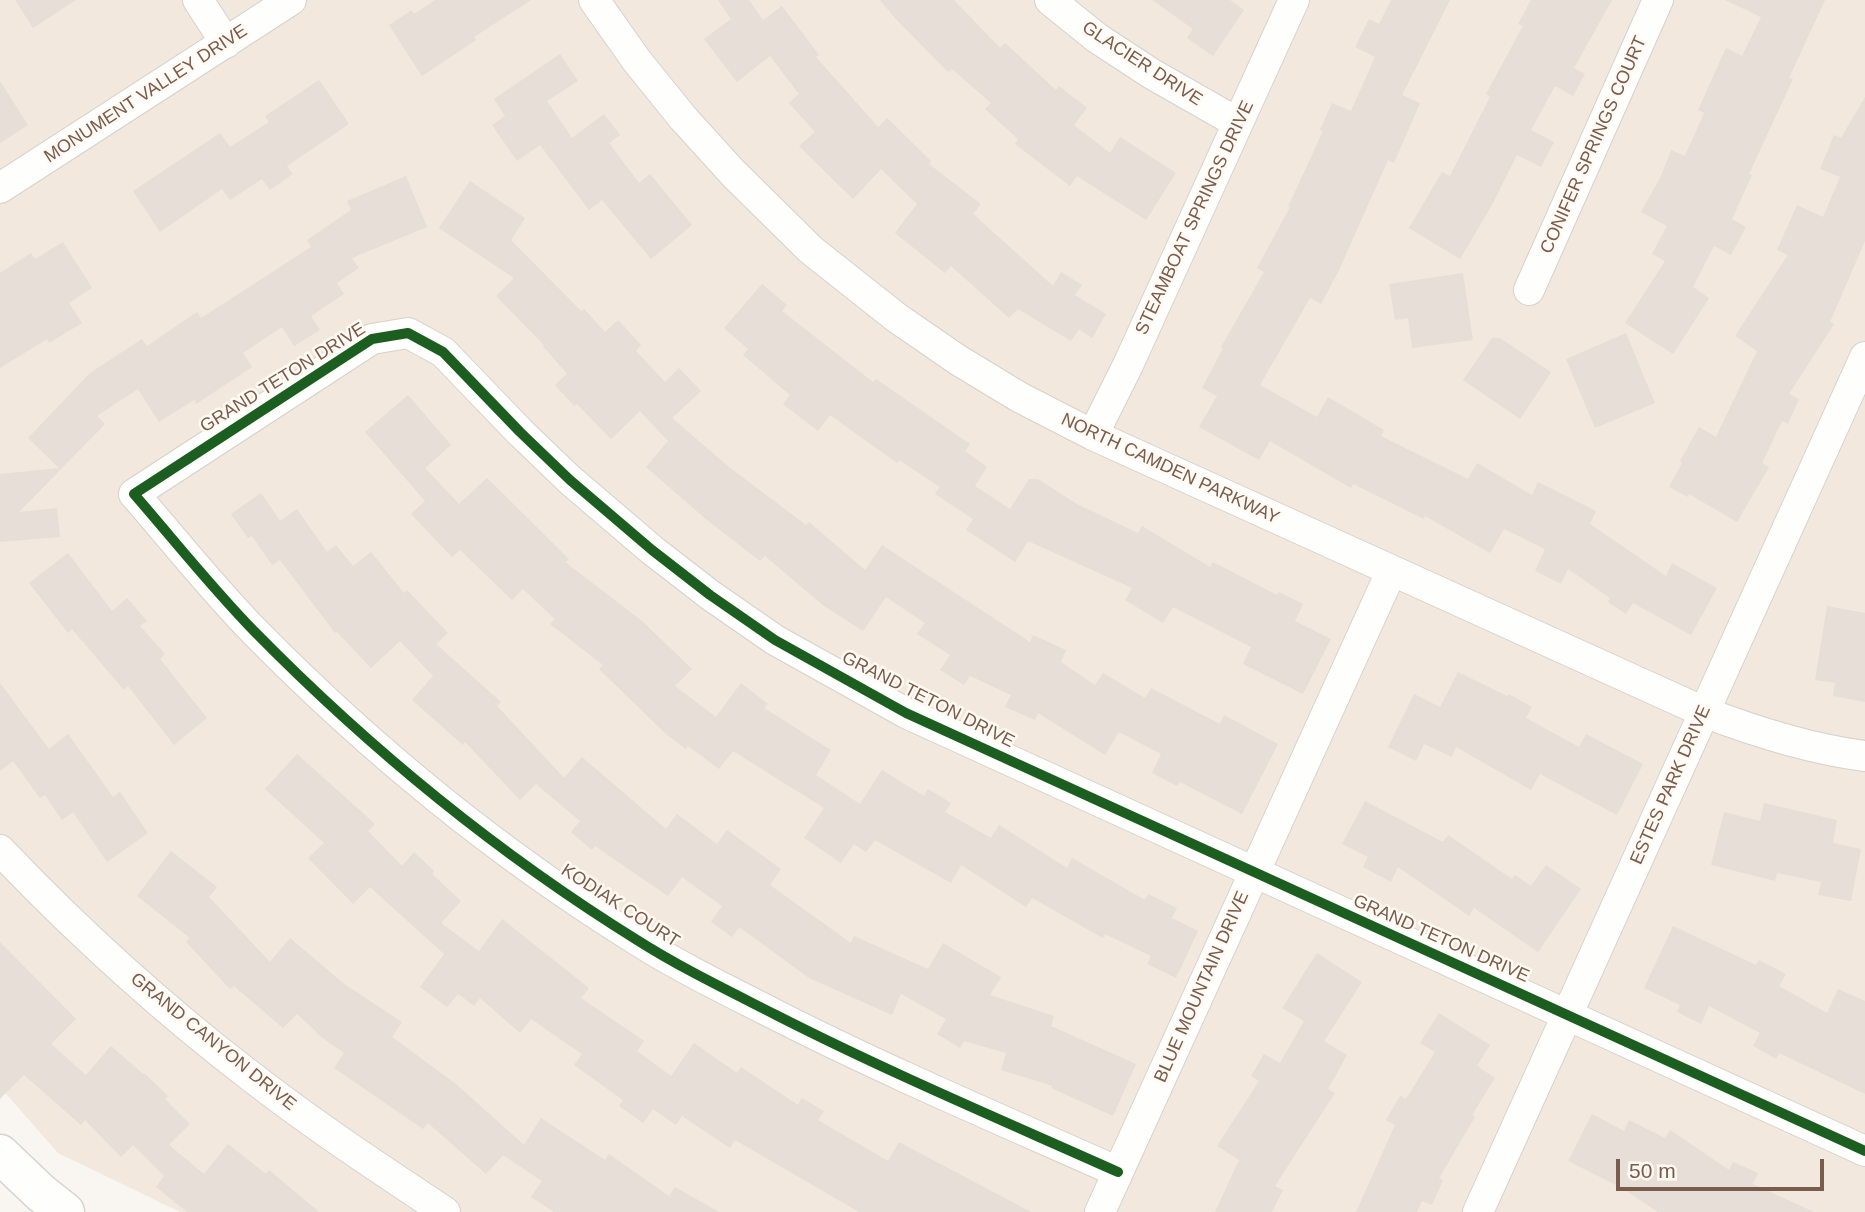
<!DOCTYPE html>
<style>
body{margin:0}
#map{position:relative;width:1865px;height:1212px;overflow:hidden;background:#f9f5f0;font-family:Helvetica,sans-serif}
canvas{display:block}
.scale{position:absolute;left:1616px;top:1159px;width:208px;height:32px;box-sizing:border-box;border:4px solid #7a5c4d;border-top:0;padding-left:9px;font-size:21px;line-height:24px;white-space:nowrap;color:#7a5c4d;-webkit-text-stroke:5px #fffaf3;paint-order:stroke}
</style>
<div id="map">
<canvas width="1865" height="1212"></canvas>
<div class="scale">50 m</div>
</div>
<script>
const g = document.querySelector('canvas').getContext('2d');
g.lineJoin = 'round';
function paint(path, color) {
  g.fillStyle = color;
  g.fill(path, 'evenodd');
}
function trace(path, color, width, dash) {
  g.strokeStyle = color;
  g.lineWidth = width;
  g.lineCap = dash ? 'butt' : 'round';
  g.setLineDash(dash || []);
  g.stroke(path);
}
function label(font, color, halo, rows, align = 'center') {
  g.font = font + ' Helvetica,sans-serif';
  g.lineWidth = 5;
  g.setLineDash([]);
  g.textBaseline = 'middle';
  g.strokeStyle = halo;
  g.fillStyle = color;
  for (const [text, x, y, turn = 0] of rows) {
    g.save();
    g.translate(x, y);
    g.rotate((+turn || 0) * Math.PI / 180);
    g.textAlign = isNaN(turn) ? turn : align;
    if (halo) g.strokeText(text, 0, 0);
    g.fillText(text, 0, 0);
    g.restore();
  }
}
paint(new Path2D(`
 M0,0H1865V1212H180L58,1153L0,1087Z`), '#f2e8de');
paint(new Path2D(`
 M15,0H76L33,28Z
 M435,0H531L474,37L476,40L422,76L389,25L412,10L414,14Z
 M718,0H749L763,20L782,6L819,55L816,57L878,127L887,118L931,161L929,164L981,204L973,214L1053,286L1061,272L1082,285L1075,295L1106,314L1092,338L1079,329L1071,341L1018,309L1009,318L951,266L945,273L895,233L917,204L881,169L853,199L799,146L815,132L789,103L799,94L770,56L737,82L704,39L731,19Z
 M880,0H954L1000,48L1005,43L1056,90L1059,86L1087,108L1074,125L1110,153L1120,137L1176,173L1146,220L1077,176L1070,186L1015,144L1018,139L985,109L991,103L952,69L948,72L895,18Z
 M1152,0H1230L1244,10L1213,56L1187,38L1193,29Z
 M1391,0H1450L1402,95L1420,103L1394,163L1388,160L1339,270L1321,304L1310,298L1260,385L1317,417L1328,397L1384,430L1381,436L1468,479L1477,463L1532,495L1538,482L1596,511L1590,524L1666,576L1672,563L1717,588L1691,635L1633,603L1626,614L1608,602L1610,598L1568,569L1561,584L1535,571L1545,549L1504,529L1490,553L1425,516L1424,519L1353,484L1351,488L1270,441L1259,460L1199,427L1217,396L1202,388L1223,348L1221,347L1264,272L1257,268L1290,207H1288L1323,131L1320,130L1332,103L1351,111L1375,57L1355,47L1369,19L1379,24Z
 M1531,0H1612L1574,68L1585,74L1573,96L1555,86L1531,130L1554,142L1541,167L1517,155L1493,203L1460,259L1409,228L1442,172L1450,176L1490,97L1486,94L1523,26L1518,24Z
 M1725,0H1825L1789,78L1793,79L1749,174L1752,175L1732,219L1746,227L1731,255L1714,246L1693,287L1709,298L1673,354L1625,323L1665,261L1652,254L1667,226L1641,212L1661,176L1671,150L1685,156L1704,113L1698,110L1726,48L1742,56L1761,17Z
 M560,54L578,81L547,101L572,138L604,114L620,135L609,143L639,183L650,174L692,225L651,259L602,200L589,210L540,145L517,161L492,125L505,116L494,99Z
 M319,80L349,124L287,166L293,174L270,190L262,179L230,200L222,189L160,232L133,191L220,133L230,147L269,122L265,116Z
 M0,81L28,125L0,143Z
 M1865,97V241L1830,322L1834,324L1789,394L1799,399L1788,424L1782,421L1762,463L1769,467L1737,522L1689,494L1688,497L1669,487L1682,463L1680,461L1699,427L1716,437L1757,351L1735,336L1788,255L1777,250L1797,205L1823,217L1840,177L1820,169L1834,135L1841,138Z
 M406,176L427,227L352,258L359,268L337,283L344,294L311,316L320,330L294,346L282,327L243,353L252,367L196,404L194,400L159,422L138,389L97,416L105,424L19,512L57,508L60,537L0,542V474L59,468L28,438L90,373L142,339L147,346L197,312L201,318L311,247L307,240L351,210L347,201Z
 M470,181L525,218L511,240L581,311L584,309L605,332L618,320L641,345L636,351L665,382L679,368L701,391L672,418L729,467L806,525L809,522L865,570L882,545L1030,642L1033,635L1066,650L1061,662L1095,685L1103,673L1145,698L1151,688L1220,724L1224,715L1278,744L1242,814L1180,782L1177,786L1152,773L1161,754L1119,732L1105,755L1038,713L1035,720L1005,707L1011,695L970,676L964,685L940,670L950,655L917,634L925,623L886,597L863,631L824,606L765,556L760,561L707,520L646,467L668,441L640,411L611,439L577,404L574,406L555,385L567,374L543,346L544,345L496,296L514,278L439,228Z
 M63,242L92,288L69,303L82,323L49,343L47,339L0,368V273L31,253L35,259Z
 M1463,273L1473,340L1412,348L1408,318L1395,320L1389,284Z
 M762,284L787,305L782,311L873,382L876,379L970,444L965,451L987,467L975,486L1010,509L1029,479H1038L1077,504L1138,533L1142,526L1210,567L1213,562L1277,595L1279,592L1303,604L1295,621L1331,639L1303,694L1243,664L1251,647L1173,607L1163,623L1125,600L1132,588L1028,541L1015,562L966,530L973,519L935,494L940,487L899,460L897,463L830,415L818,431L783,404L790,395L743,355L748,349L724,328Z
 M1626,333L1655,403L1595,428L1566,359Z
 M1492,338H1500L1551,372L1520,419L1463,380Z
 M408,395L451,445L425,468L459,504L487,478L569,559L565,562L642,621L692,669L675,686L716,717L741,683L768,704L764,708L831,750L816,775L860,804L882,770L924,796L928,789L951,803L945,812L991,838L999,825L1067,868L1072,858L1145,900L1148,894L1177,908L1172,918L1198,931L1176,978L1147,964L1151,956L1105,934L1103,938L1032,898L1026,907L961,865L951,883L875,840L866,852L854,844L841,863L804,838L824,808L733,751L719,769L688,746L686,749L667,735L599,669L603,665L550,624L555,619L523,589L512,600L460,550L452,557L411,514L425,501L365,432Z
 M261,493L280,521L297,509L327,552L336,545L353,566L371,552L404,593L407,590L448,633L436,644L501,702L497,706L564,778L582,757L666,829L677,814L717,844L727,830L781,869L770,885L851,943L854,936L928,969L943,943L1001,977L990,995L1054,1016L1051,1026L1136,1064L1113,1116L1051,1088L1053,1086L1001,1070L1006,1053L964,1041L960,1048L937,1034L946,1019L901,994L892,1015L809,978L739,927L732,937L711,922L722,906L682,877L668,896L595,846L592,850L571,832L580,821L536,784L520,800L465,742L463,745L412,700L433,676L400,641L371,668L337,632L335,633L280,560L272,565L252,536L248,538L231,514Z
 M68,553L112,611L127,598L147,621L140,626L165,654L160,659L207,718L174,745L128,686L124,690L72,629L68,633L29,583Z
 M1827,606L1865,613V702L1833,696L1835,683L1815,680Z
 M1458,672L1507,696L1509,694L1532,707L1526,718L1579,747L1586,734L1643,764L1617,815L1540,774L1531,790L1456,747L1452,757L1424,744L1416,761L1388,747L1414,694L1440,707Z
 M0,683L49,749L68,734L113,797L120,792L148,833L107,862L73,812L62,820L45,795L40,798L13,761L0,771Z
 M297,754L375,824L368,831L402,866L414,852L434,871L432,874L461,901L441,923L479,951L502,919L589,988L581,998L644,1041L637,1051L671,1076L694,1043L737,1073L741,1067L798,1105L802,1098L824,1111L818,1120L888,1161L899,1142L1031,1212H859L735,1140L730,1148L682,1116L676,1125L653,1109L643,1123L619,1106L623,1100L574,1065L582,1054L531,1019L520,1033L480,998L474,1006L458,994L447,1007L420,987L444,954L370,887L353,904L308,858L324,843L265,789Z
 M1365,801L1443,842L1448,835L1512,879L1515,875L1531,886L1546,865L1581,889L1538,952L1474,908L1469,916L1398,867L1391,882L1363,867L1368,857L1342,844Z
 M1764,803L1837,820L1833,843L1861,849L1851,901L1818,895L1821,882L1777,873L1775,881L1711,865L1724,812L1760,821Z
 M171,851L217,887L209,897L270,962L290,938L343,983L402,1022L392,1037L456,1084L524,1145L541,1118L605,1160L609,1154L669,1196L675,1187L719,1212H554L531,1197L542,1181L503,1155L486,1174L428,1123L423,1129L334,1068L344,1053L317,1034L318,1033L297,1014L283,1028L234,986L230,989L186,942L190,938L137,896Z
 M1673,926L1756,965L1759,960L1786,974L1779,986L1827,1013L1838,989L1865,1001V1094L1779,1053L1776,1059L1753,1046L1760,1033L1709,1006L1701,1024L1677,1012L1680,1005L1644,988Z
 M0,942L76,1019L51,1044L86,1075L111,1046L143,1074L144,1073L168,1096L165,1099L190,1124L169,1145L204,1174L228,1144L266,1174L269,1170L319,1212H187L156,1187L164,1176L133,1145L121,1157L85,1120L81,1125L24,1075L0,1099Z
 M1317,953L1362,982L1324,1041L1347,1055L1328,1089L1335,1093L1275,1186L1283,1190L1272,1212H1215L1239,1160L1217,1146L1259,1081L1251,1076L1264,1054L1280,1063L1304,1021L1282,1008Z
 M1439,1013L1490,1045L1477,1066L1495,1078L1472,1115L1475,1117L1439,1178L1443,1180L1432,1205L1422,1201L1417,1212H1356L1395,1125L1386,1120L1400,1096L1406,1099L1435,1052L1420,1043Z
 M1592,1114L1624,1131L1629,1120L1665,1138L1670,1130L1729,1170L1733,1162L1758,1173L1753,1184L1814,1212H1658L1622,1188L1568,1161Z`), '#e6ded7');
const street = new Path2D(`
 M198,0L226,43
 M594,0L637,61L683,118L733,173L811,250L897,318L958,360L1019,397L1093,435L1704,712C1756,732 1809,749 1865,756
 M1050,0L1097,38L1152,74L1238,123
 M0,188L291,0
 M1529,290L1658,0
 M1093,435L1128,365L1294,0
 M0,850C78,932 163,1009 253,1078C315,1126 380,1169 445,1212
 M1118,1172C1004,1121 888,1072 776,1015C729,991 681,968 637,940C497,853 369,748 254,631C212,588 174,540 134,494L372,339L408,333L443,352L520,432L570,480L652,550L710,595L775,640L906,713L1865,1151
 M1100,1212L1391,572
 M1478,1212L1865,357`);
const secondary = new Path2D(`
 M0,1154L41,1193L65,1212`);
trace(street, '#d7d1cb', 32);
trace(secondary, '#d9d2cb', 41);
trace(street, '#fefefd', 30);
trace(secondary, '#fefefd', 38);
trace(new Path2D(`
 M1118,1172C1004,1121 888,1072 776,1015C729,991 681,968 637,940C497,853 369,748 254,631C212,588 174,540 134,494L372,339L408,333L443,352L520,432L570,480L652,550L710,595L775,640L906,713L1865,1151`), '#1b5e20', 10);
label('18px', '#7a5c4d', '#fffaf3', [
 ["GLACIER DRIVE",1142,64,33],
 ["MONUMENT VALLEY DRIVE",146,94,-33],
 ["CONIFER SPRINGS COURT",1594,145,-66],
 ["STEAMBOAT SPRINGS DRIVE",1195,218,-65],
 ["GRAND TETON DRIVE",283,378,-32],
 ["NORTH CAMDEN PARKWAY",1170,469,25],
 ["GRAND TETON DRIVE",928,700,27],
 ["ESTES PARK DRIVE",1671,785,-66],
 ["KODIAK COURT",620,906,33],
 ["GRAND TETON DRIVE",1441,939,24],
 ["BLUE MOUNTAIN DRIVE",1202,987,-66],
 ["GRAND CANYON DRIVE",213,1042,39]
]);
</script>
